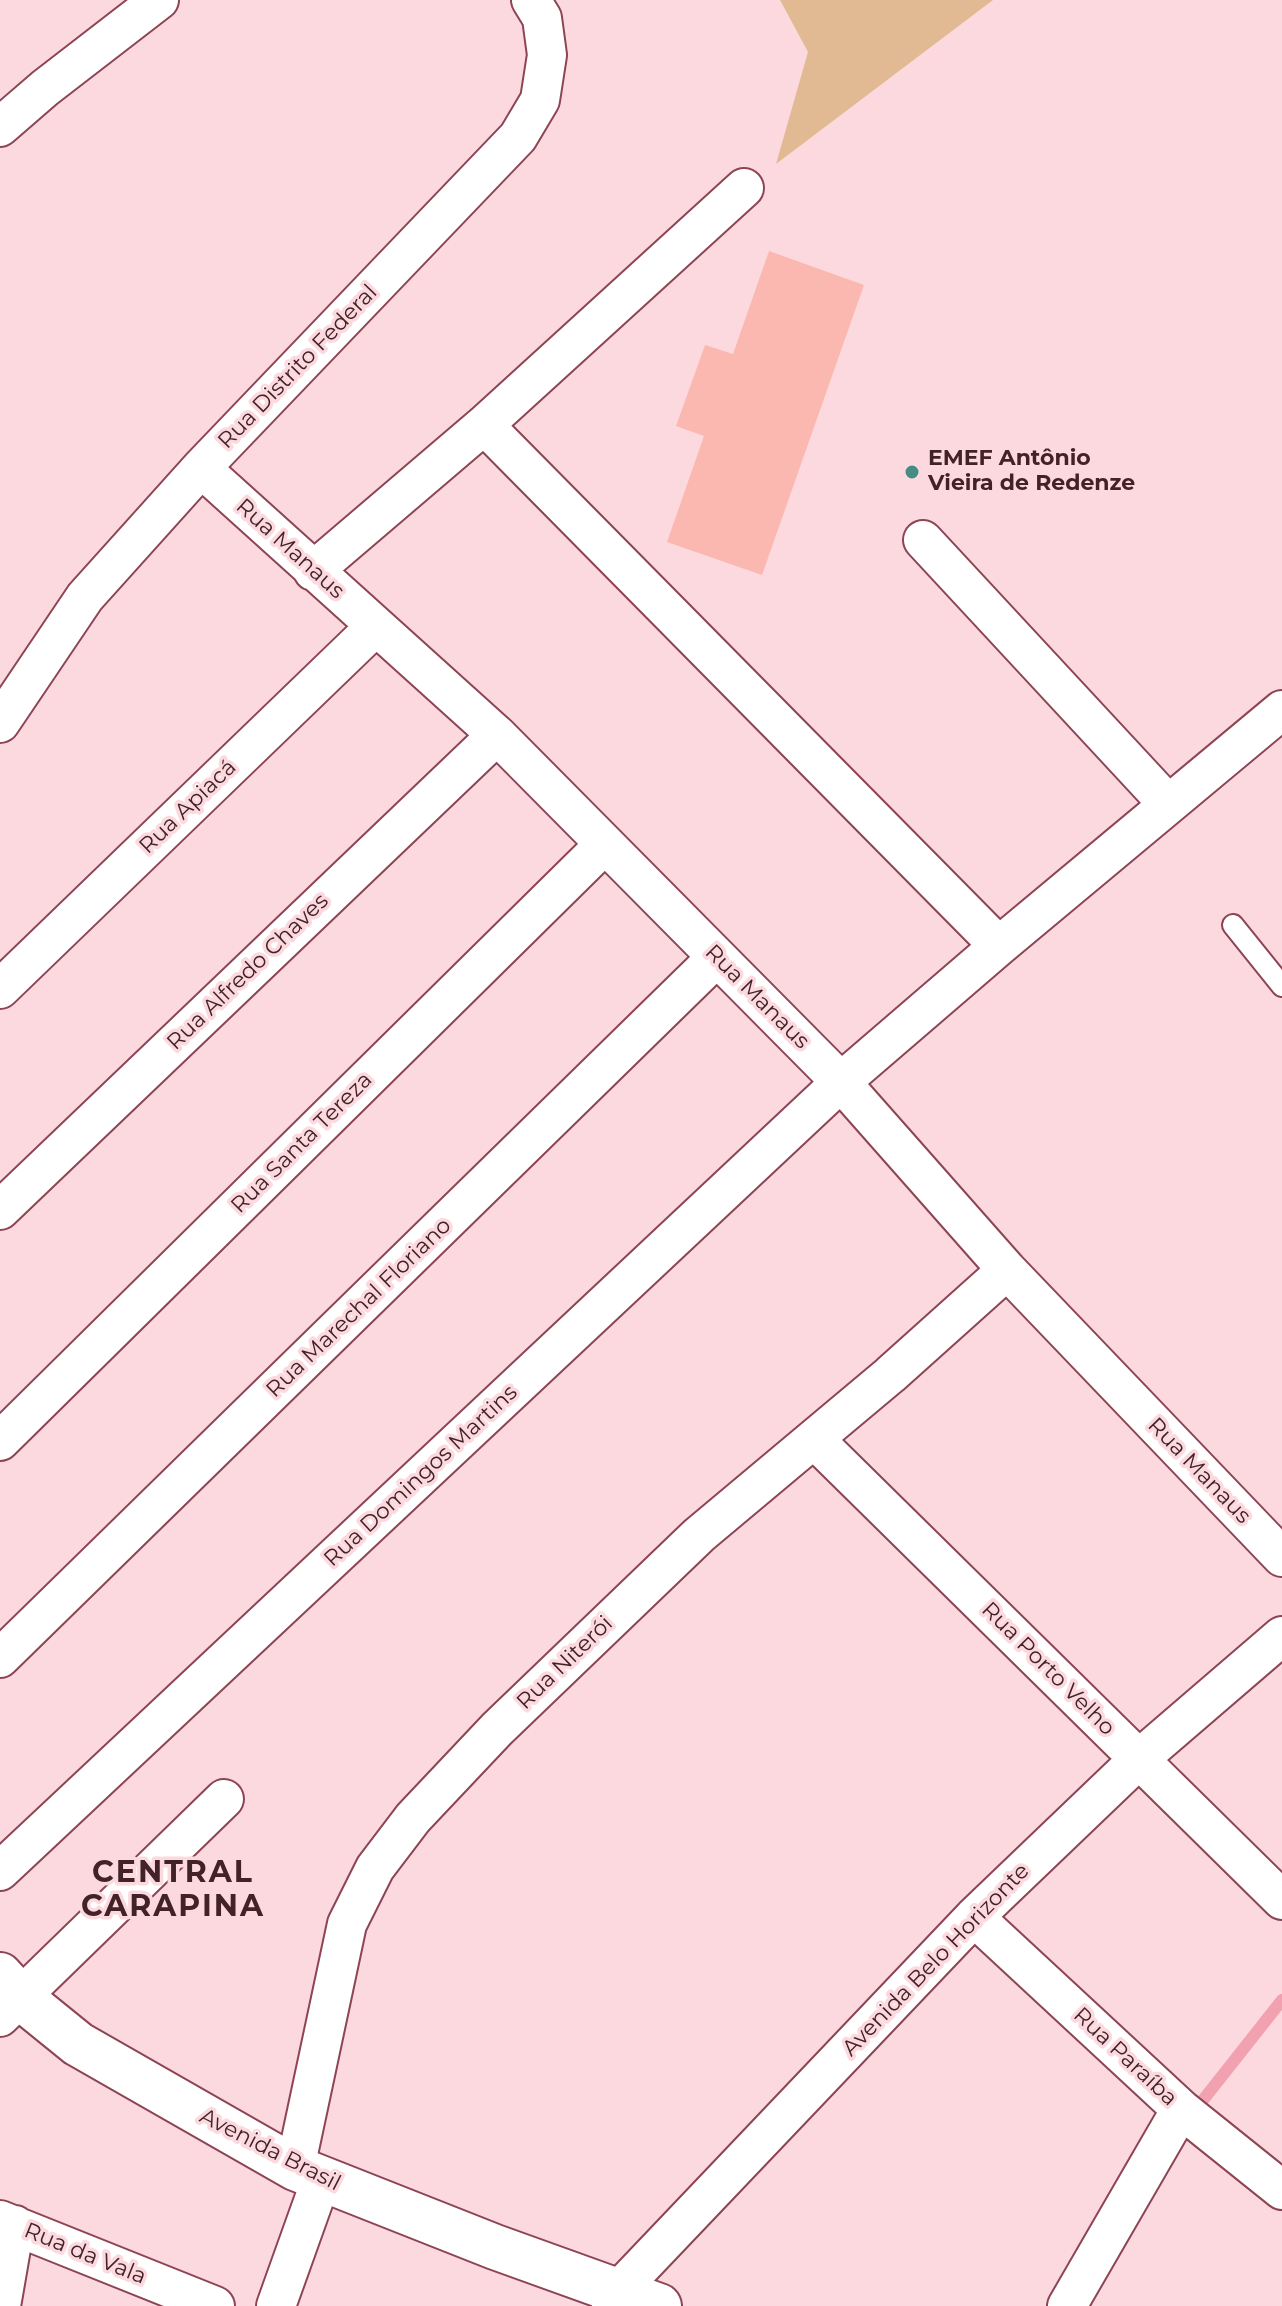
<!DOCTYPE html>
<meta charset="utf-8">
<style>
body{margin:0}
canvas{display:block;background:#fcd9de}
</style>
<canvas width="1282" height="2306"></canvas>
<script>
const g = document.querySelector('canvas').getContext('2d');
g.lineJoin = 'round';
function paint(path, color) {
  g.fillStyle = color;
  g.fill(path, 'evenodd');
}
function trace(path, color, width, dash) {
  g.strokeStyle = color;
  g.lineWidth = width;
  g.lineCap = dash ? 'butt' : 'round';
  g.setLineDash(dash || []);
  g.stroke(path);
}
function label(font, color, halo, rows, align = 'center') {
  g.font = font + ' Montserrat,sans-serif';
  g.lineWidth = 7;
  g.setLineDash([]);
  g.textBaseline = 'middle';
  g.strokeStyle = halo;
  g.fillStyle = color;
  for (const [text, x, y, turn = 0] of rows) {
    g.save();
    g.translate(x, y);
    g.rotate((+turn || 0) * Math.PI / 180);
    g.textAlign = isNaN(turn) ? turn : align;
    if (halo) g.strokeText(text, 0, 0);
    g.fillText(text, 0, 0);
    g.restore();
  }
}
paint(new Path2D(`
 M780,0H993L776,164L808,52Z`), '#e1ba93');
trace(new Path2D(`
 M1192,2114L1282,2000`), '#f2a1b1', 12);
paint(new Path2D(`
 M769,251L864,285L762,575L667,542L704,436L676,426L705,345L733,354Z`), '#fab8b0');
const lane = new Path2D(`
 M1233,925L1282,986`);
const street = new Path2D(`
 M0,127L45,88L159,0
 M484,425L999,946
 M201,468L497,735L841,1082L1007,1270L1282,1557
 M923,540L1168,804
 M313,571L484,425L744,188
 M0,723L85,597L201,468L518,137L540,100L547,55L542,18L531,0
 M0,989L376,626
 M0,1210L497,735
 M814,1439L1282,1900
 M0,1441L604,845
 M0,1658L717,957
 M0,1871L841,1082L999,946L1282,710
 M974,1917L1181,2109L1282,2190
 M0,2017L224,1799
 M295,2168L347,1924L375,1868L413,1818L497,1729L699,1535L890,1375L1007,1270
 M0,2220L215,2306
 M1,2306L15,2225
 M276,2306L321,2180
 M611,2306L619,2290L974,1917L1139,1759L1282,1636
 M1067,2306L1181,2109`);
const secondary = new Path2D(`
 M0,1975L20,1997L78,2044L295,2168L495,2247L659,2306`);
trace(lane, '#8d4556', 24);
trace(street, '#8d4556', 42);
trace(secondary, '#8d4556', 48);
trace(lane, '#fff', 20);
trace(street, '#fff', 38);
trace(secondary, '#fff', 44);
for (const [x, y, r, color] of [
 [912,472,8,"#468c85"]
]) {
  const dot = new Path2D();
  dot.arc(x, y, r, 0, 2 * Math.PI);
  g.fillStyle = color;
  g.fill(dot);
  trace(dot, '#fcd9de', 3);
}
label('22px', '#422229', '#fcd9de', [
 ["Rua Distrito Federal",298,367,-46],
 ["Rua Manaus",290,549,42],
 ["Rua Apiacá",188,807,-44],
 ["Rua Alfredo Chaves",248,972,-44],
 ["Rua Manaus",757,997,45],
 ["Rua Santa Tereza",302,1143,-45],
 ["Rua Marechal Floriano",359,1308,-44],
 ["Rua Manaus",1199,1471,46],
 ["Rua Domingos Martins",421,1476,-43],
 ["Rua Niterói",565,1663,-44],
 ["Rua Porto Velho",1048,1669,45],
 ["Avenida Belo Horizonte",936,1960,-46],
 ["Rua Paraíba",1125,2057,43],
 ["Avenida Brasil",270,2150,27],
 ["Rua da Vala",85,2254,22]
]);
label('bold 22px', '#422229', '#fcd9de', [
 ["EMEF Antônio",928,459],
 ["Vieira de Redenze",928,484]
], 'left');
g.letterSpacing = '2px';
label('bold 30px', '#422229', '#fcd9de', [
 ["CENTRAL",173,1873],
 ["CARAPINA",173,1907]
]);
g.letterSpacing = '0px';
</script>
